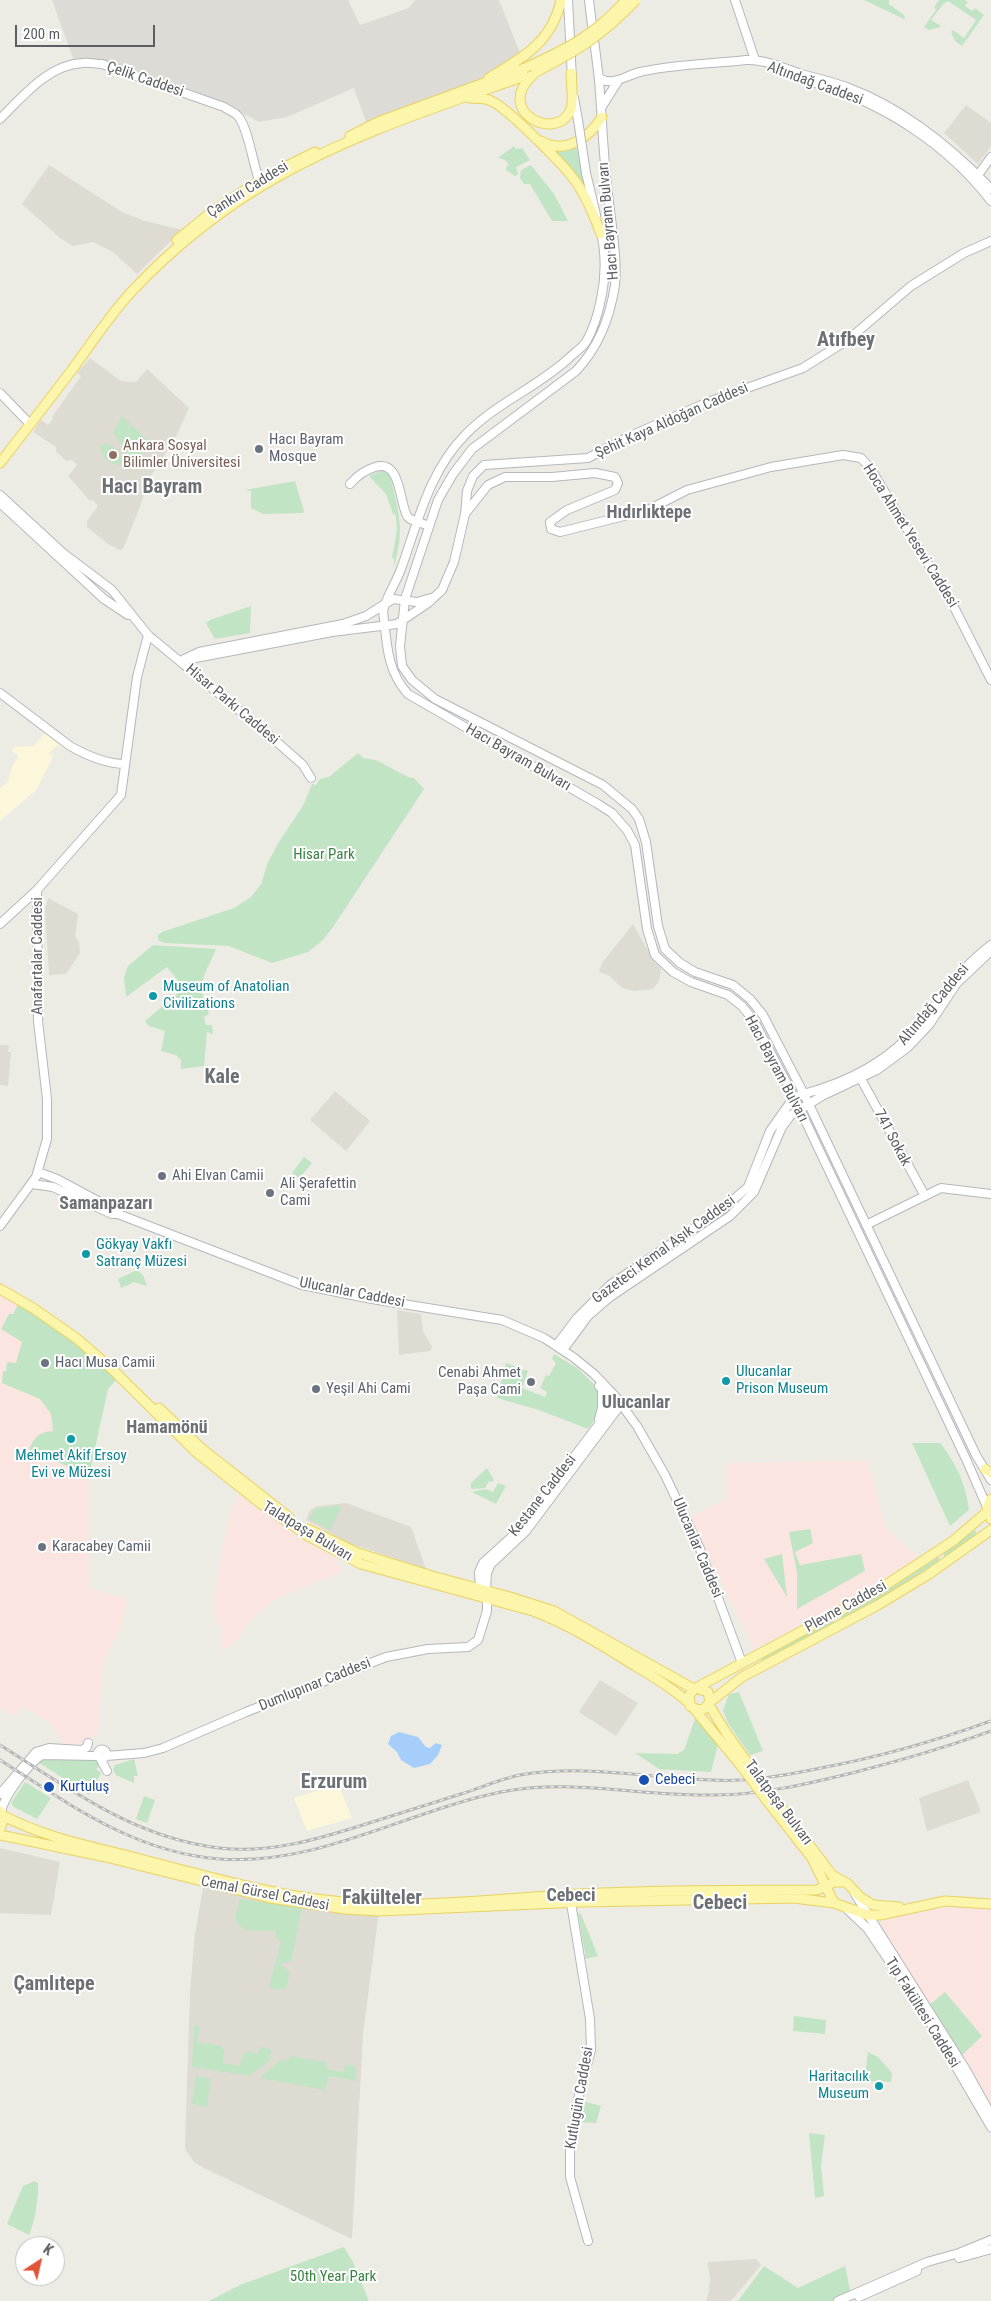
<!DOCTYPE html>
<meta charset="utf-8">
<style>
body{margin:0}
#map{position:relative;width:991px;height:2301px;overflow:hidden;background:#edece4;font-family:"Roboto Condensed",sans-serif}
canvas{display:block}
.north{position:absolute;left:15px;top:2236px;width:50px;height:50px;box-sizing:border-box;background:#fff;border:1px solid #bebfc1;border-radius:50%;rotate:35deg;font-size:14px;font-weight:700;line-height:20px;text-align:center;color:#5c5e63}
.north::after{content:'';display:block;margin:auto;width:18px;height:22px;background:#e05437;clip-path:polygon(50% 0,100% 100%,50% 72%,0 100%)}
.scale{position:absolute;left:15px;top:25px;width:140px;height:22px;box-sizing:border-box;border:2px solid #5c5e63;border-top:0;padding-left:6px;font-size:15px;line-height:18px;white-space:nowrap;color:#5c5e63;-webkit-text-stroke:4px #fff;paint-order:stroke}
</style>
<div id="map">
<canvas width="991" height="2301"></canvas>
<div class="north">K</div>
<div class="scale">200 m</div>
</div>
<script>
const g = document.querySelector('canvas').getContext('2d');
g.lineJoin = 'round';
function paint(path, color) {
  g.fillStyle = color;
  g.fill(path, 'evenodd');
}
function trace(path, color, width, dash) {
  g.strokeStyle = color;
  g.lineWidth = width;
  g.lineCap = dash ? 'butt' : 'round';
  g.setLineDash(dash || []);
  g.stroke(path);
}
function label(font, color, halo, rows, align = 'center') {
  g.font = font + ' "Roboto Condensed",sans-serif';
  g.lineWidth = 4;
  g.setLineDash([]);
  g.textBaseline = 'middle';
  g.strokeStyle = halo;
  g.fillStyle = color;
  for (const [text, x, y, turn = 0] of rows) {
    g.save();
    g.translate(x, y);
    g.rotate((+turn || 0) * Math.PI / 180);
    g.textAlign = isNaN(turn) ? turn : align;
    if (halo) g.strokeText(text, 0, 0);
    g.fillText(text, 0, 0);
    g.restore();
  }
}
paint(new Path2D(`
 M46,732L73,754L58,745L49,753L53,756L50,763L36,790L0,821V789L8,781L13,764L19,757L12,751L15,747L34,746Z
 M338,1784L352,1818L307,1831L294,1798Z`), '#fcf7da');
paint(new Path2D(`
 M52,0H348L360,25L409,8L415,0H499L520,53L496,70L474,82L367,125L354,88L287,117L259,122L220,102L109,64L81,59L74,61Z`), '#dcdbd6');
paint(new Path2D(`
 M966,105L991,123V146L978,164L944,133Z
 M49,165L122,212L142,220L182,230L137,274L113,252L93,242L73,246L60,238L22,204Z
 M90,358L121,381L136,382L147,369L189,408L174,441L150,477L141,504L123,549L120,550L108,544L87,527V521L98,506L93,500L90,501L68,476L77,465L72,460L66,461L56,451V447L33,432L41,420L48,425L53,419L52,417L81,376L77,373Z
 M48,898L78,914L75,937L79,941L80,953L66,974L49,975L45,910Z
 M633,924L654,961L661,969L659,981L653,989L634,991L622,988L610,976L599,972L602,963Z
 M0,1045H9L8,1052H11L8,1086L0,1085Z
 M335,1091L370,1121L346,1151L310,1120Z
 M397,1310L421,1314L423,1331L432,1347L430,1351L399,1355Z
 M346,1503L411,1527L426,1569L349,1543L306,1520L310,1510L318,1506Z
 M600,1680L638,1703L616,1736L579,1712Z
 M968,1780L981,1812L927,1831L919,1798Z
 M0,1848L60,1862L51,1915L0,1913Z
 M204,1882L379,1911L363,2034L352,2239L204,2168L194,2162L185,2149L190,1991L195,1934Z
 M756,2259L761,2265L731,2301H706L709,2291L710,2278L707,2262Z`), '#dddbd2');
paint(new Path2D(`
 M0,1292L19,1303L12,1314L22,1342L16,1363L6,1371H4L2,1383L40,1399L51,1414L54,1431L45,1432L29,1449L87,1476L89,1588L128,1599L120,1631L109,1650L102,1668L99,1729L97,1734L83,1742L65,1745L50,1723L30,1710L21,1708L17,1717L0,1709Z
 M867,1460L887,1530L919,1557L840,1606L754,1649L690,1517L727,1499L728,1463Z
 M239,1494L295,1535L336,1558L342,1572L275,1599L251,1620L235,1642L220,1652L223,1627L215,1621L214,1605L220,1561L231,1510Z
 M955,1906L991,1910V2107L882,1930L880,1919Z`), '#fae5e0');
paint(new Path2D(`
 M864,0H889V4L905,16L904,19Z
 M939,0H964L968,2L965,6L972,11L975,8L984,15L962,46L955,41L951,32L953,30L964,38L976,20L948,1L943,4L931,20L941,26L940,27L929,30L924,27L936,10L934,7Z
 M514,146L516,149L522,148L530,160L516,167L518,175L515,176L506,170L507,165L510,166L505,160L498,158Z
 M576,146L588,197L550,149Z
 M531,165L554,194L568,221H552L530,184H524L520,178L521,170Z
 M122,416L130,423L128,426L130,428L132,425L149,442L141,455L137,467H134L129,463C131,451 120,442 113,433Z
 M105,443C115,446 125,455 121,465C110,464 101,459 100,447Z
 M382,470L388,473L391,479C399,514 405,530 394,566V559L392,557C395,543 399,528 395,514H393L386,494L369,476Z
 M295,481L304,511L303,513L263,514L251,508V491L245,490Z
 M251,606L250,633L215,639L206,623L210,620Z
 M358,753L363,758L376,760L408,777L414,778L424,789L333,927L323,940L308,952L272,963L229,946L164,943L158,940V935L162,932L234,908L251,897L261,884L268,862L279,842L304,804L312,784L316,785L320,779L329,777Z
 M153,945L216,949C203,980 196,981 209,1014L204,1017L206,1025H212L213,1034L207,1032L204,1066L181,1069V1060L176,1055L161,1051L165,1031L149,1026L145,1021L184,988L167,967L126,997L124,977L128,966Z
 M304,1157L312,1163L299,1178L292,1173Z
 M137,1270L143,1275L147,1286L134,1282L121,1288L118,1279Z
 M19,1303L74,1340L117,1379L108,1389L89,1476L29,1449C35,1437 39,1432 53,1431L51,1414L40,1399L2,1383L3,1371H6L7,1362L16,1363L22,1342L1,1329L9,1314H13Z
 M554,1354L577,1368L600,1390C600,1407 598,1417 588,1429L539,1410L497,1398L506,1363L528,1371L522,1388L545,1397L547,1392L540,1388L546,1375L549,1376L556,1363L552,1359Z
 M912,1443H940C956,1463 966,1484 969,1510L950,1526Z
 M487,1468L494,1480L492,1482L489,1481L485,1488L471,1489V1483Z
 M498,1483L506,1486L496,1504L472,1492L485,1489L493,1492Z
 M338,1505L341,1507L330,1530L309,1519L315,1509Z
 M810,1529L813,1543L795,1552L800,1565L861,1554L865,1571L797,1609V1572L789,1532Z
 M975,1530L977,1534L945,1557L943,1553Z
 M782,1554L787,1597L764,1559Z
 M938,1557L940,1560L880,1599L842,1619L841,1616L897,1584Z
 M833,1620L834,1624L762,1661L761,1657Z
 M739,1692L763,1751L750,1755L728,1723L723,1710L729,1694Z
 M696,1716L718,1745L711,1772L659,1769L635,1753L677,1754L684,1750Z
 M72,1757V1760H83V1757L95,1758L98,1761L99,1766L96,1769L101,1773L89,1795L38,1762L43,1758Z
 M134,1759L138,1776H134V1783L116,1775L113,1770L115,1765Z
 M25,1782L51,1798L37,1819L14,1807L11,1803Z
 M144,1796L155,1800L147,1823L136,1819Z
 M240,1899L302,1908L292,1959L287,1963L283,1962L281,1965L290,1972L286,1989H274L269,1987L281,1942L276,1938V1931L244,1930L236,1922L235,1915Z
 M578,1913L581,1914L598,1956L586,1959Z
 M945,1992L982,2036L961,2056L928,2006Z
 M794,2016L826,2020L825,2034L793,2031Z
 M194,2026H200L197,2042L221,2046L224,2051L223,2063L240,2066L243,2054H246L247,2051L258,2054L260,2047L272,2049L269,2061L250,2075H245L192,2067Z
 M868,2052L878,2057L892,2073L891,2082L864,2081Z
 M290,2056L326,2062L327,2069L343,2072L346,2065L356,2066V2081L329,2076L325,2090L260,2078L281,2060L288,2061Z
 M196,2076L211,2079L207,2107L192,2104Z
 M583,2101L601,2106L596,2123L578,2122Z
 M809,2133L825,2135L821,2166L824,2196L815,2198Z
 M34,2181L38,2183C38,2201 36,2218 29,2235L7,2224L23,2186Z
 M344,2247L353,2262L369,2301H209L240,2285Z
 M764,2266L798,2288L845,2266L851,2294L835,2301H738Z`), '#c1e4c4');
paint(new Path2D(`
 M399,1732L418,1737L426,1747L430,1748L436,1743L442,1745L438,1755L430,1764L414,1768L401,1760L397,1752L388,1744L391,1736Z`), '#a6cefa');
const secondary = new Path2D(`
 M568,0L572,79
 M589,0C592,27 596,53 599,80C602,115 603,151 607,186C610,214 618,260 615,285C610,318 599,347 576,371L472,449L453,474L438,500L405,599L400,646L402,666L412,680L435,699L603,785L632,809L639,819L646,842L658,926L665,949L680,963L695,972L733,985L750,999L763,1015L804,1094L976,1455L991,1480
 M735,0L755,60
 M599,78C614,87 626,75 640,72C674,64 711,64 746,60C764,59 784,68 801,74C817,78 833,82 849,88C904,109 951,147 991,189
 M815,83C883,103 947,144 991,201
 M574,98L578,120
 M601,108L618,81
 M0,119C22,97 49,64 83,63C89,62 96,64 102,64L224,107C228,110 234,112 238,116C248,127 253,164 259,180
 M586,173L596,215
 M978,175L991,157
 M600,228C606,252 606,276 601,299C598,314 593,330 586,342C582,348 574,353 569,358C538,387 496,403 466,434C429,471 418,522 401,569C396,583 386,597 383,611C387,642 386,670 408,694L598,804L612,813L627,830L635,845L647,929L655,955L673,972L691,982L728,995L742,1006L754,1021L794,1097L966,1459L987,1507
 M0,393L28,422
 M350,484C357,476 365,470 375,467C401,459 399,501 407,516L410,519L429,526
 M0,495L63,553L112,590L148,635L269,735L303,765L311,778
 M0,503L104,599L128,615
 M465,514L488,485L505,477H552L595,473L615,477L618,483L615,490L567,510L550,522L551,529L560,532L648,510L687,490L771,467L843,455L861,458L871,469L954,607L991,680
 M184,659L199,652L343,624L366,616L393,599L417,602L431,598
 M180,661L332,632L397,624L428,603L442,590L454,562L465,514L467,491L473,476L484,465L588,458L628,437L708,402L803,368L849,339L911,286L964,253L991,241
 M0,693L70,746C86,755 107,764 125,764
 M0,924L37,890L121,795L137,677L148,635
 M861,1079L925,1196
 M800,1095C847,1083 889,1062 920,1024C946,993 957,971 991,945
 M38,1172L57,1179L113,1209L118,1214
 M32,1184L53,1187L112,1214H118L302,1285L372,1299L502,1320L544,1338L573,1357L594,1374L615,1396L637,1426L665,1475L700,1549L742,1663
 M866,1225L941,1188L991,1194
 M0,1226L36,1177L47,1139V1099L38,1021L37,890
 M556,1346L577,1318L610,1285L720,1211L748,1187L770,1131L794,1097
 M563,1350L588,1316L610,1297L730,1216L754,1192L782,1127L791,1115L822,1096L877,1070L907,1048L929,1025L957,983L991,951
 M599,1386L616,1406
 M599,1419L602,1408V1389
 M480,1588L479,1572L483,1563L517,1532L618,1399
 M486,1590L487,1573L491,1564L526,1531L621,1404
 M97.5 1754a4.5 4.5 0 1 1 9 0a4.5 4.5 0 1 1-9 0Z
 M82,1750L87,1747L88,1743
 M106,1756L144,1753L163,1748L246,1712L386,1657L428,1649L468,1647L478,1640L487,1611V1598
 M100,1758L107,1771
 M0,1794L36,1752L49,1748L81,1750
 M1,1812C4,1796 28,1764 42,1755L98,1756
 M855,1894L966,2070L991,2115
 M570,1897L590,2019L591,2050L579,2095L570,2152V2177L588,2241
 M848,1910L867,1928L925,2014L991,2127
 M959,2258L991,2249
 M859,2297L917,2271
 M838,2301L927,2262L959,2253L991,2240`);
const primary = new Path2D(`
 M533,75C493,111 557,144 571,109C574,99 571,84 571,73
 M489,78C524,57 552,42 561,0
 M470,98C476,98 483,98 489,100C505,105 565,166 576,182C587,198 594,216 601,234
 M350,136L378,122L525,68
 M541,141C565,155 589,138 602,117
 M287,166L315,152
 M177,240L214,210L262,179
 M0,463C25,431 50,399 74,367C94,340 111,313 134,289C171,250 214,215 260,187C345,135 443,105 536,72
 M0,1289L33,1308L76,1338L112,1369L197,1453L260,1503L308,1536L361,1564L533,1611C568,1624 600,1644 632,1664C652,1676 671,1687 689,1703
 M159,1408L201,1448L289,1517
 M985,1469L991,1473
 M991,1499L987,1507L991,1519
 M987,1512L953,1541L875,1592L694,1689L689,1696L690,1706L698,1710L704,1709L710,1702L742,1677L878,1605L929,1574L991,1530
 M308,1529L358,1553L432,1576L510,1597L554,1611L694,1689
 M697,1688L708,1692L710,1702
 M709,1705L727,1734L747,1762
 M695,1710L742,1767
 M775,1799L832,1875L848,1884L860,1897L873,1905L899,1907
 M768,1802L812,1858L834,1903
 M2,1815C47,1839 96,1847 144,1860C210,1877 276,1896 343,1902C422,1909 501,1898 580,1894C658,1890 738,1890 817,1890L834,1882H844
 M0,1829L3,1821L0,1811
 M0,1835L106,1857L270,1898L345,1909L379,1911L581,1902L794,1898L834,1903L868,1915H880L945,1901L991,1904`);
trace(secondary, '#b5b7bd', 10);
trace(primary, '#ead160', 11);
trace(secondary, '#fff', 8);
trace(primary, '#fbf6ab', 9);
const rail = new Path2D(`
 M0,1745C70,1789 134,1838 219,1848C269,1854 319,1839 366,1824C398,1814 429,1804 461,1794C480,1788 500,1779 520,1775C587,1764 646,1778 712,1780C747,1782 782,1776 816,1769C876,1758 933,1742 991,1721
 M0,1760C69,1804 135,1853 220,1859C318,1866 407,1811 501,1792C572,1778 643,1797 714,1795C760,1795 807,1784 852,1773C899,1761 945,1748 991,1731`);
trace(rail, '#b4b5b5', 3);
trace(rail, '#fff', 1, [4]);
const secondaryBridge = new Path2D(`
 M578,120L586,173`);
const primaryBridge = new Path2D(`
 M525,68C567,49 595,35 626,0
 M536,72C578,50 602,36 636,0
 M747,1762L775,1799
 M742,1767L768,1802`);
trace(secondaryBridge, '#b5b7bd', 10, []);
trace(primaryBridge, '#ead160', 11, []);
trace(secondaryBridge, '#fff', 8);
trace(primaryBridge, '#fbf6ab', 9);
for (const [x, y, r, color] of [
 [259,449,5,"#6b7280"],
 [113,455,5,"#8d6e63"],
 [153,996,5,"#0f9aa8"],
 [162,1176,5,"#6b7280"],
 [270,1193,5,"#6b7280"],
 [86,1254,5,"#0f9aa8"],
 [45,1363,5,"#6b7280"],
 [726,1381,5,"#0f9aa8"],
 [531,1382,5,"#6b7280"],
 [316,1389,5,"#6b7280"],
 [71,1439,5,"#0f9aa8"],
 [42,1547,5,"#6b7280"],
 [644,1780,6,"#1a4fb4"],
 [49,1787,6,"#1a4fb4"],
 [879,2086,5,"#0f9aa8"]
]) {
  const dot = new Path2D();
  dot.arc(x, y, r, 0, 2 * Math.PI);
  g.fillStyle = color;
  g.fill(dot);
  trace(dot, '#fff', 2);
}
label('15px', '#5c5e63', '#fff', [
 ["Çelik Caddesi",145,80,19],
 ["Altındağ Caddesi",815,84,20],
 ["Çankırı Caddesi",248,190,-32],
 ["Hacı Bayram Bulvarı",609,221,-95],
 ["Şehit Kaya Aldoğan Caddesi",672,421,-24],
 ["Hoca Ahmet Yesevi Caddesi",910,536,58],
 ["Hisar Parkı Caddesi",232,705,40],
 ["Hacı Bayram Bulvarı",518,758,30],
 ["Anafartalar Caddesi",38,956,-90],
 ["Altındağ Caddesi",934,1005,-50],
 ["Hacı Bayram Bulvarı",776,1069,62],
 ["741 Sokak",892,1138,62],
 ["Gazeteci Kemal Aşık Caddesi",664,1250,-36],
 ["Ulucanlar Caddesi",352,1293,11],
 ["Kestane Caddesi",543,1496,-52],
 ["Talatpaşa Bulvarı",307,1532,31],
 ["Ulucanlar Caddesi",697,1548,67],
 ["Plevne Caddesi",846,1607,-29],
 ["Dumlupınar Caddesi",315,1685,-22],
 ["Talatpaşa Bulvarı",778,1803,53],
 ["Cemal Gürsel Caddesi",265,1894,11],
 ["Tıp Fakültesi Caddesi",922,2013,58],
 ["Kutlugün Caddesi",580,2098,-80]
]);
label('15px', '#5b616d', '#fff', [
 ["Hacı Bayram",269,440],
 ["Mosque",269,457],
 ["Ahi Elvan Camii",172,1176],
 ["Ali Şerafettin",280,1184],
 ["Cami",280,1201],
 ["Hacı Musa Camii",55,1363],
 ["Cenabi Ahmet",521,1373,"right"],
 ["Paşa Cami",521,1390,"right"],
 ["Yeşil Ahi Cami",326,1389],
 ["Karacabey Camii",52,1547]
], 'left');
label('15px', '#785e54', '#fff', [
 ["Ankara Sosyal",123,446],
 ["Bilimler Üniversitesi",123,463]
], 'left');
label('15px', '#3a8444', '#fff', [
 ["Hisar Park",324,855],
 ["50th Year Park",333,2277]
]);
label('15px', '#0d838f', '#fff', [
 ["Museum of Anatolian",163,987],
 ["Civilizations",163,1004],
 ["Gökyay Vakfı",96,1245],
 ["Satranç Müzesi",96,1262],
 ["Ulucanlar",736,1372],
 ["Prison Museum",736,1389],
 ["Mehmet Akif Ersoy",71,1456,"center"],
 ["Evi ve Müzesi",71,1473,"center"],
 ["Haritacılık",869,2077,"right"],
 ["Museum",869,2094,"right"]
], 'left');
label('15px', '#164399', '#fff', [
 ["Cebeci",655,1780],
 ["Kurtuluş",60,1787]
], 'left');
label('bold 18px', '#6d7075', '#fff', [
 ["Hıdırlıktepe",649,513],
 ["Samanpazarı",106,1204],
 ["Ulucanlar",636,1403],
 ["Hamamönü",167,1428],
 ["Cebeci",571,1896]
]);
label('bold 20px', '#6d7075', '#fff', [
 ["Atıfbey",846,341],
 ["Hacı Bayram",152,488],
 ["Kale",222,1078],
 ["Erzurum",334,1783],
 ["Fakülteler",382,1899],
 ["Cebeci",720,1904],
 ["Çamlıtepe",54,1985]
]);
</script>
